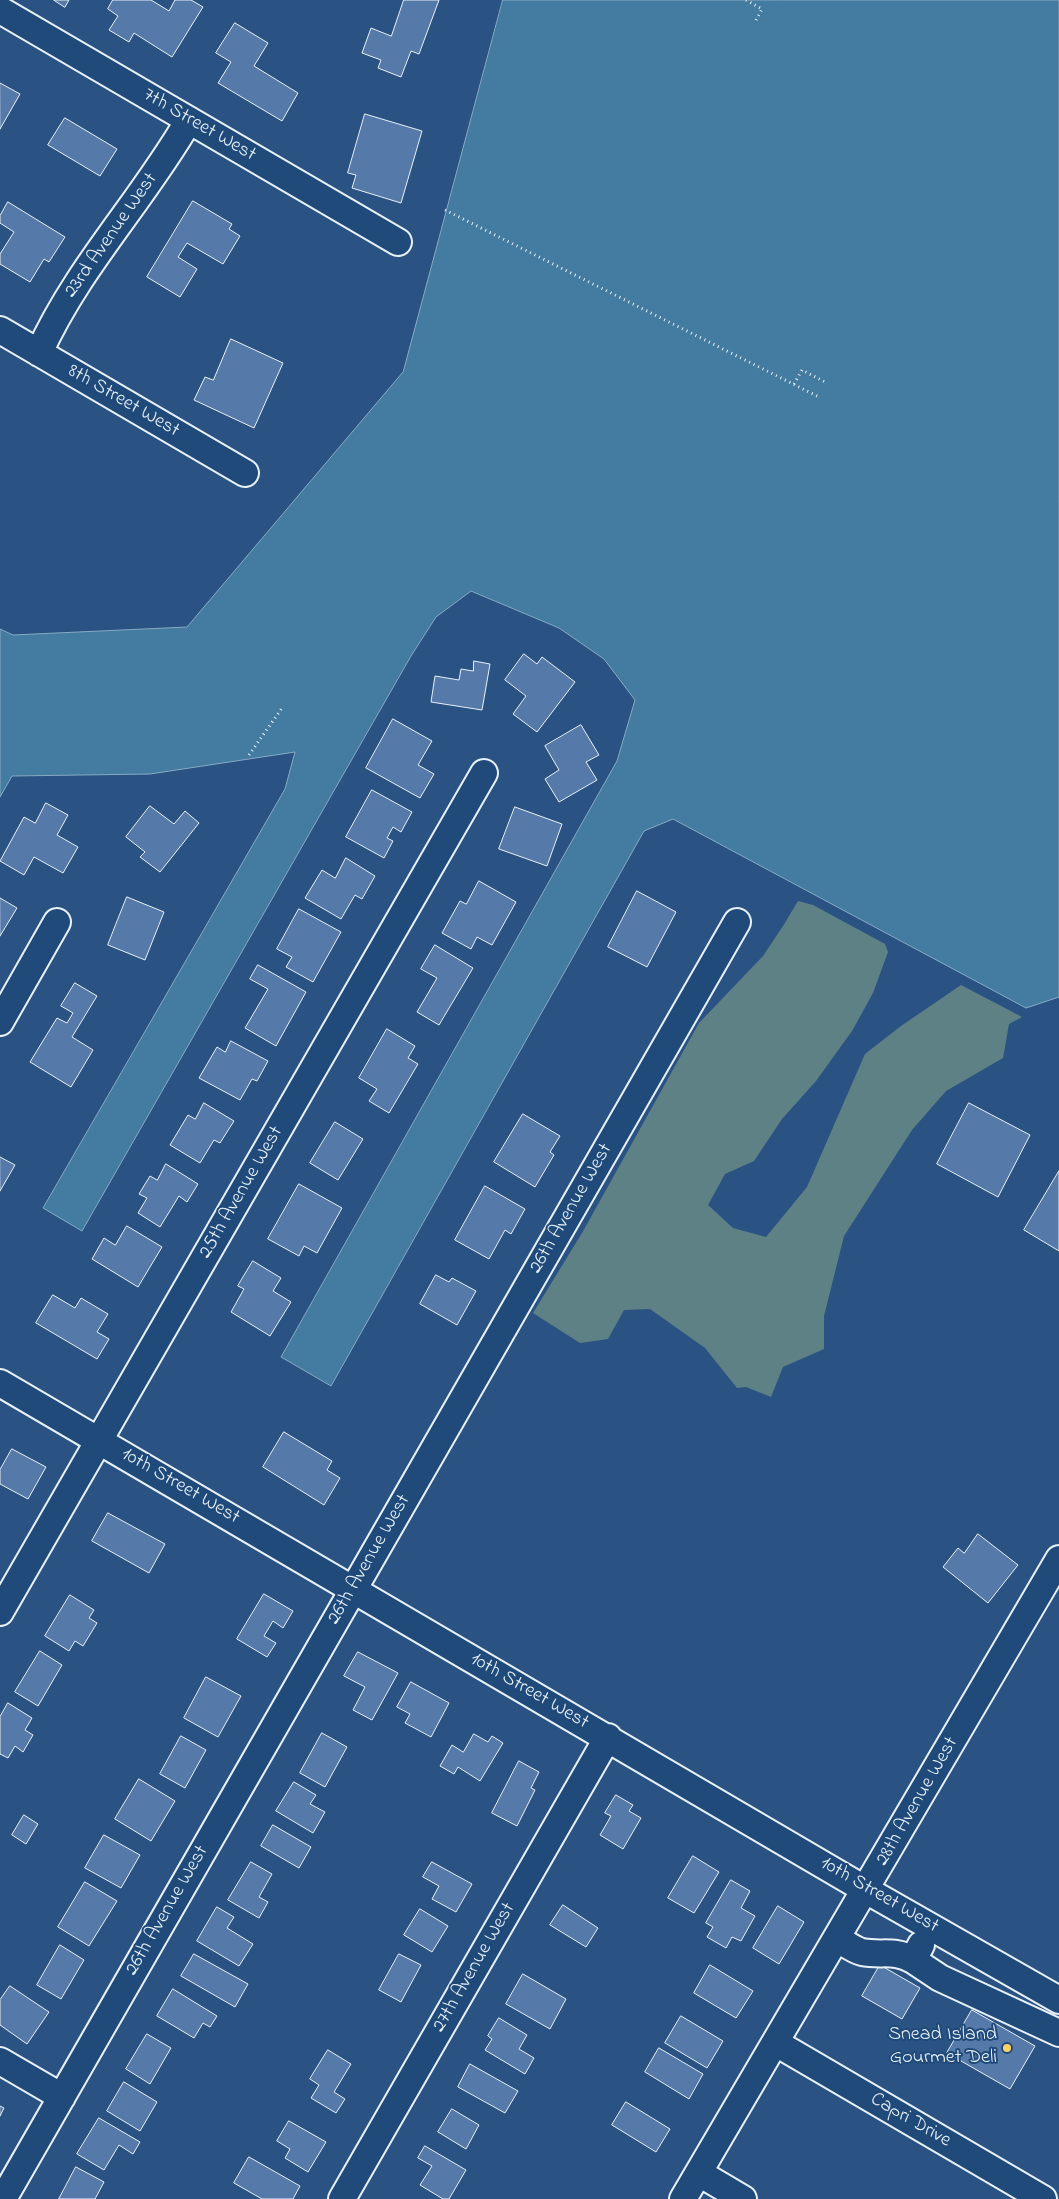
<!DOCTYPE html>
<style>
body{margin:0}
canvas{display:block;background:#2a5383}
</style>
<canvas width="1059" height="2199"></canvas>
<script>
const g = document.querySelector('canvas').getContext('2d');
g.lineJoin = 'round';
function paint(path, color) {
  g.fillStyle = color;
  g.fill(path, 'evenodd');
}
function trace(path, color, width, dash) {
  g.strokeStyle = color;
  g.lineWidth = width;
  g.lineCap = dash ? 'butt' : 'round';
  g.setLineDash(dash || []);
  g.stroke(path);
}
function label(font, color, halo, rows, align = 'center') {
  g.font = font + ' "Indie Flower",sans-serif';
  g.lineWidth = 4;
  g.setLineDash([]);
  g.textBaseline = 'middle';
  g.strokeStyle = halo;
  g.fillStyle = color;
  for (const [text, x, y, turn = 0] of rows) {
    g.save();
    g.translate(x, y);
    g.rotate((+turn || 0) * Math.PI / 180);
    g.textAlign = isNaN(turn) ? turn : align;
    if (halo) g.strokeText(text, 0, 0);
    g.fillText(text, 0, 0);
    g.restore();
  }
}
paint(new Path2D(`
 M798,901L813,905L885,944L888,952L873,993L852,1031L816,1081L782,1119L754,1161L725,1174L708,1205L733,1228L766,1237L807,1187L865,1054L901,1026L961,985L1022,1017L1009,1024L1003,1058L946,1091L912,1130L844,1236L824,1316V1349L783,1367L771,1397L746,1387L737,1388L705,1348L650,1309L624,1310L608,1339L580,1343L533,1313L582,1233L699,1023L763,956L783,926Z`), '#5e8186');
const water = new Path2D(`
 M503,0H1059V997L1026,1008L673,819L644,831L331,1386L281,1357L617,761L635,700L604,659L559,628L471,591L436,617L411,656L82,1231L43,1208L285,789L295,752L150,774L12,776L0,797V629L13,635L187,627L403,372Z`);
paint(water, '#447ba1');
trace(water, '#86aac4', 1);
const building = new Path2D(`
 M54,0H69L65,7Z
 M113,0H151L169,11L175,0H191L203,7L172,57L134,33L129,42L109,30L118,16L108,9Z
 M404,0H439L419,54L411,51L401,77L378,68L381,60L362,53L371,28L391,36Z
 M235,23L268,43L254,66L298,93L282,121L218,83L231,62L216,53Z
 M0,83L20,94L0,129Z
 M365,114L422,131L401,203L352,188L356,175L348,173Z
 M65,118L117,149L100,176L48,145Z
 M193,201L232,224L229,229L240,236L223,264L187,243L178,257L197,269L180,297L147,277Z
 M8,202L65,237L49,262L44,259L30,282L0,264V254L14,232L0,223V216Z
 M231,339L283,363L254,428L194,400L205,377L213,380Z
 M524,654L537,664L542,657L575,682L537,732L513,714L526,696L505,680Z
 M474,661L490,664L482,710L431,702L435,676L459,680L461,669L473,671Z
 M393,719L432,741L418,765L434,774L420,798L366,768Z
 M581,725L599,755L586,762L597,780L559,802L545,779L559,770L545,746Z
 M372,790L412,812L401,832L393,827L387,838L393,841L384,858L346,837Z
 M46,803L68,815L57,835L78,847L63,873L34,857L24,875L0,861L24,817L35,823Z
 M150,806L174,824L185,811L199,823L160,872L140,857L145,852L126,837Z
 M515,807L562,824L547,866L499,849Z
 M346,858L375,876L362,899L355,895L341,919L305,898L322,870L335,878Z
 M479,881L516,902L492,945L477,937L471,949L442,933L460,901L466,904Z
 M637,891L676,912L647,967L608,947Z
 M127,897L164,912L145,960L108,945Z
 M0,898L17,908L0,936Z
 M299,909L341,932L313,982L286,967L292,957L277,949Z
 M435,945L473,968L439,1025L417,1012L437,978L421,969Z
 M258,965L306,992L276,1046L245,1028L268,989L250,979Z
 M75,983L97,996L72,1037L93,1050L71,1087L30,1062L57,1018L67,1023L73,1013L61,1006Z
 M387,1029L415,1046L408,1058L418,1064L389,1113L369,1101L377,1089L359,1078Z
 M231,1041L268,1061L257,1081L252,1079L240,1100L199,1078L217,1047L225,1052Z
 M204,1103L234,1121L220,1143L214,1140L200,1163L170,1145L188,1115L195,1119Z
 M969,1103L1030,1135L998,1197L937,1164Z
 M523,1114L560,1136L550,1152L554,1155L535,1187L494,1162Z
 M335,1122L363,1139L338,1180L310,1163Z
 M0,1157L15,1165L0,1191Z
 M166,1164L198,1184L187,1202L179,1196L160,1227L138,1213L147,1198L139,1194L150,1176L157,1180Z
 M1059,1171V1251L1024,1230Z
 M299,1184L342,1208L317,1253L304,1246L299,1256L268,1239Z
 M485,1186L525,1209L511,1234L505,1230L489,1259L455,1240Z
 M127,1226L162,1247L138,1287L92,1259L104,1238L115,1245Z
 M253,1261L281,1278L273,1291L291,1302L270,1336L231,1312L244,1289L238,1286Z
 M436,1275L449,1282L452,1278L476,1291L457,1325L420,1304Z
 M53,1295L75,1308L81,1298L108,1314L97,1332L109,1339L97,1359L36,1323Z
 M284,1432L332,1461L327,1470L340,1478L324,1505L263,1467Z
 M12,1449L46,1467L28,1499L0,1484V1470Z
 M108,1513L165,1544L149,1573L92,1541Z
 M978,1534L1018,1565L988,1603L943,1567L958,1548L964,1553Z
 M264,1594L293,1611L283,1628L273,1621L264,1636L276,1643L267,1657L237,1639Z
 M70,1595L94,1610L89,1618L97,1623L83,1646L75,1641L69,1651L45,1636Z
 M40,1651L62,1665L38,1706L15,1692Z
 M358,1652L398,1673L372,1720L353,1710L365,1687L344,1676Z
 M206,1677L241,1696L218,1737L184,1718Z
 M411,1682L449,1703L431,1737L405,1723L410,1714L397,1707Z
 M8,1703L32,1718L25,1730L33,1735L23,1752L15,1746L8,1758L0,1754V1717Z
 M322,1733L347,1747L325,1787L300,1773Z
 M474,1734L488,1742L492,1736L503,1743L480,1781L458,1767L454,1774L440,1766L452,1745L463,1752Z
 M181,1736L206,1750L185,1788L160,1774Z
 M519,1761L539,1772L531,1788L535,1790L517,1826L492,1813Z
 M139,1779L175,1801L151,1841L115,1819Z
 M294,1782L316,1795L310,1804L325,1812L313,1833L276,1811Z
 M616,1795L633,1805L629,1811L641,1818L623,1849L600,1835L611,1816L605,1813Z
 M24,1815L38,1824L26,1844L12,1835Z
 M273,1825L311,1847L299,1868L261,1846Z
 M104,1835L140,1855L121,1888L85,1868Z
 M693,1856L719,1872L694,1913L668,1898Z
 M251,1862L272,1874L259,1897L268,1902L259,1918L228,1900Z
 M432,1862L472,1884L456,1912L432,1899L439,1886L423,1877Z
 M731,1880L750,1891L741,1908L755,1916L741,1941L732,1937L726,1948L707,1937L713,1927L706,1923Z
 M85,1882L117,1901L89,1946L58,1927Z
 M563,1905L598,1928L586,1947L550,1925Z
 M778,1906L804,1922L779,1964L753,1948Z
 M217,1907L234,1917L227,1928L253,1944L239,1966L197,1941Z
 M420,1909L448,1926L432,1952L404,1935Z
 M60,1945L84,1960L61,1999L37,1985Z
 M194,1954L248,1984L235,2007L181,1976Z
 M399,1954L421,1965L401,2002L379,1990Z
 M710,1965L753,1991L736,2018L694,1993Z
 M880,1965L920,1988L902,2019L862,1996Z
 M523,1974L566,1999L550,2029L506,2004Z
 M10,1986L49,2012L27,2044L0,2025V2000Z
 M173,1989L217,2016L210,2027L203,2023L194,2038L157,2016Z
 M972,2010L1035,2046L1010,2089L947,2053Z
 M681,2016L723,2041L707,2068L665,2043Z
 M499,2018L527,2035L519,2049L534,2058L525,2074L485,2050L492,2039L488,2036Z
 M147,2034L171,2048L150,2084L126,2069Z
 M659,2048L703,2074L689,2099L645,2072Z
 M328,2050L351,2064L334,2092L345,2099L336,2113L311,2098L319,2085L310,2079Z
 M470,2064L518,2091L505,2113L458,2087Z
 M124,2082L157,2102L140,2131L107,2111Z
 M626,2102L670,2129L656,2152L612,2125Z
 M0,2106L4,2108L0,2116Z
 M452,2109L479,2125L466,2149L438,2132Z
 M99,2118L140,2142L133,2154L119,2145L104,2170L77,2154Z
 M289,2121L326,2142L308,2172L285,2158L290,2149L277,2141Z
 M425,2146L466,2170L449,2199H443L420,2185L432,2166L418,2158Z
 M249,2157L300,2186L293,2199H262L234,2183Z
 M76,2167L104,2182L95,2199H59Z`);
paint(building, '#5579a9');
trace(building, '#e8f1f8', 1);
const minor = new Path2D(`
 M0,10L398,242
 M0,330L245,473
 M39,353C77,268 143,200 189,120
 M0,1022L57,922
 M0,1383L866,1890L1059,2000
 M0,1612L484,773
 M838,1939C845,1943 854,1950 862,1952C882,1956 894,1949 913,1960L921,1945
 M913,1960L940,1978L1059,2033
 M776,2043L1043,2199
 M0,2061L62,2097
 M699,2173L743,2199
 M3,2199L737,922
 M342,2199L608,1737
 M683,2199L1059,1559`);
trace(minor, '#e8f1f8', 30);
trace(new Path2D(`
 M746,0L762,9L755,22
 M445,210L819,397
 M794,384L802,370L827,383
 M249,755L282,708`), '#e8f1f8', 3, [1, 4]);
trace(minor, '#1f4a7a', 26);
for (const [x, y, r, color] of [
 [1007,2048,5,"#ffd166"]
]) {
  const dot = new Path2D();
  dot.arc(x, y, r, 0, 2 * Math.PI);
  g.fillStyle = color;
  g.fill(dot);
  trace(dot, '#1f4a7a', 2);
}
label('20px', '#e8f1f8', '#1f4a7a', [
 ["7th Street West",199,126,30],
 ["23rd Avenue West",112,236,-55],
 ["8th Street West",123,402,30],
 ["25th Avenue West",242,1193,-60],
 ["26th Avenue West",572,1209,-60],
 ["10th Street West",180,1487,30],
 ["26th Avenue West",370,1560,-60],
 ["10th Street West",529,1692,30],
 ["28th Avenue West",918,1802,-60],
 ["10th Street West",879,1896,30],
 ["26th Avenue West",168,1911,-60],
 ["27th Avenue West",475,1968,-60],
 ["Capri Drive",910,2121,30]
]);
label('20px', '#e8f1f8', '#1f4a7a', [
 ["Snead Island",997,2036],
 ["Gourmet Deli",997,2059]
], 'right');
</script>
